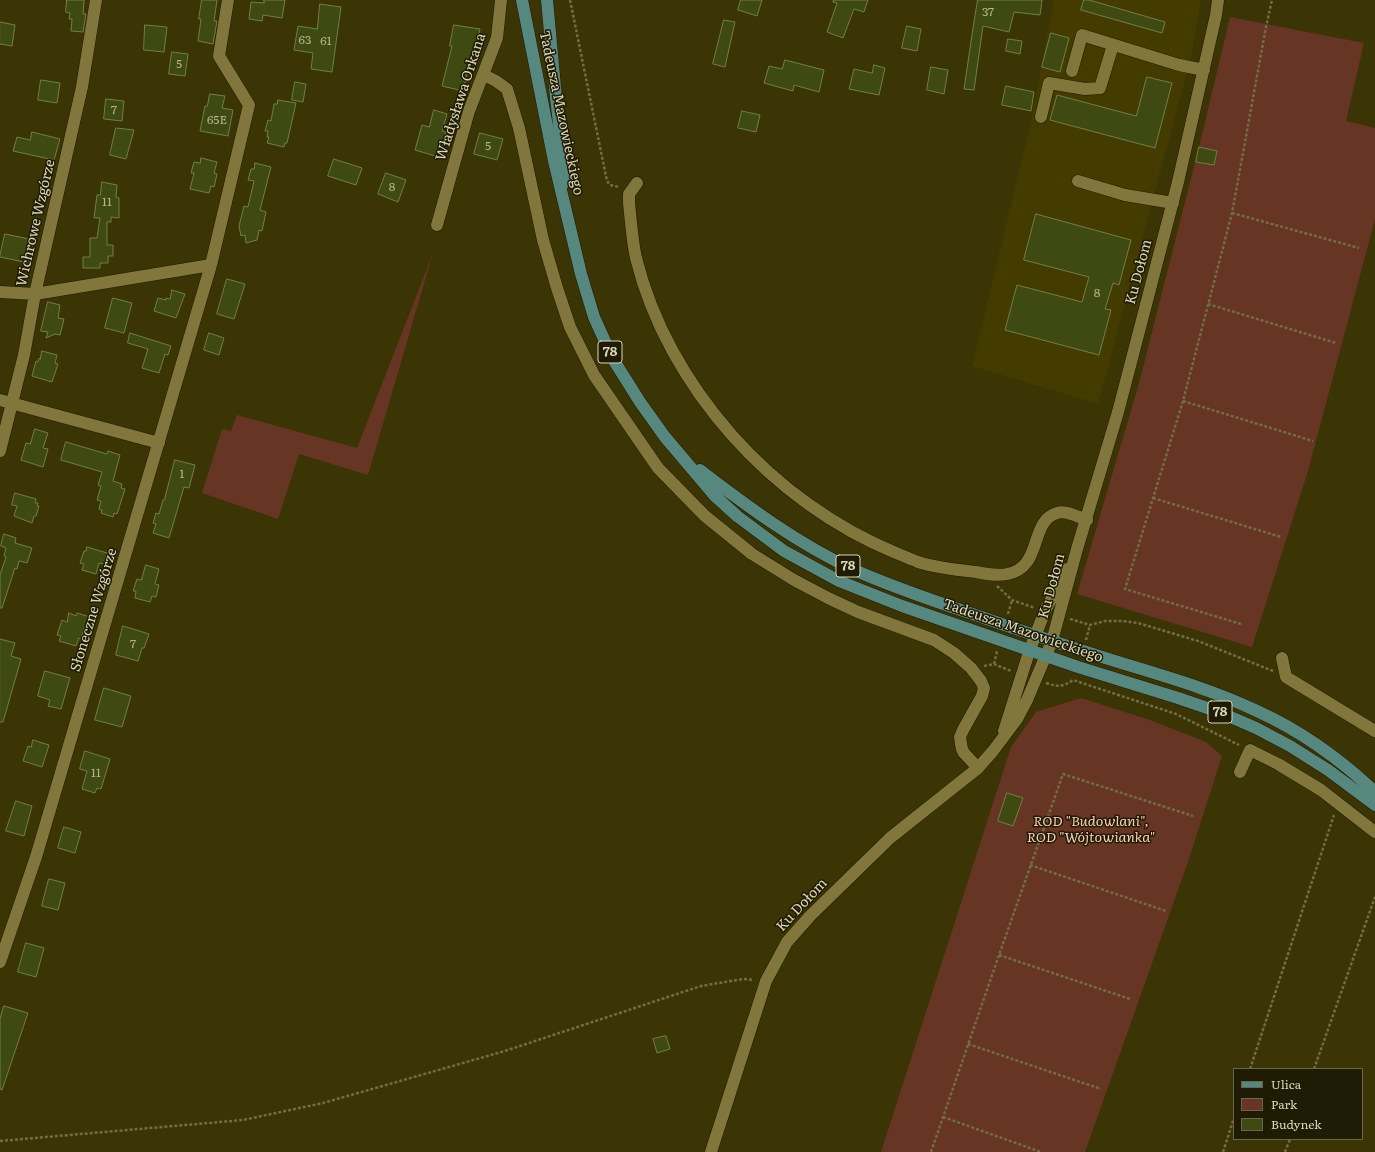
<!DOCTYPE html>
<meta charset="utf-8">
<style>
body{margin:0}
#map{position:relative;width:1375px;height:1152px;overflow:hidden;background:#3b3404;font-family:Literata,serif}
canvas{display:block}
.legend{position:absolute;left:1233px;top:1068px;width:130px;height:72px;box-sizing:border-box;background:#1f1b04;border:1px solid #6a664c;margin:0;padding:5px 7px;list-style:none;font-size:12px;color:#dbd7b9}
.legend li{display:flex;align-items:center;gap:8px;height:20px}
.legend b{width:20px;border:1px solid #6a664c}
</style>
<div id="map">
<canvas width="1375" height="1152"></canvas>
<ul class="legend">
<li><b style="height:5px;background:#578880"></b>Ulica</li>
<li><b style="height:11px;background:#663524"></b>Park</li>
<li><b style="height:11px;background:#3e4a11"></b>Budynek</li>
</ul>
</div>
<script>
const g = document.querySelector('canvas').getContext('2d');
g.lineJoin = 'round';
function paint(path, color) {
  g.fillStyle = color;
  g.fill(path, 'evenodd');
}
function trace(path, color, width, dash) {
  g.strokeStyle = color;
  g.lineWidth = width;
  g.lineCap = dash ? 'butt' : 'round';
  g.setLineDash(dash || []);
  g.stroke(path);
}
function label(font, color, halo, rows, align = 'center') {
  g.font = font + ' Literata,serif';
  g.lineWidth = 3;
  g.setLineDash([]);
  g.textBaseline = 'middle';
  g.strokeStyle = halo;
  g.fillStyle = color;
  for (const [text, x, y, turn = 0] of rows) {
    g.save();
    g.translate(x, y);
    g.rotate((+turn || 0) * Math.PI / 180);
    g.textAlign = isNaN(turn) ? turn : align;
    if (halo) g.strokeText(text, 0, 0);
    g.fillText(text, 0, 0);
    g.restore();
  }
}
paint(new Path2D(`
 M1054,0H1201L1191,58L1098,404L972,366L1031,122Z`), '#443b01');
paint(new Path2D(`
 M1230,17L1364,43L1346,121L1375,128V219L1308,471L1252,647L1077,594L1139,383L1200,143Z
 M433,253L368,475L299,454L278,519L202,493L222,429L231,431L237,415L357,448Z
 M1081,698L1150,720L1206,742L1222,756L1188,862L1085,1152H881L1011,747L1036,712Z`), '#663524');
const building = new Path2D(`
 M67,0H84L83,14H86L83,32L71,31L72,19H69L70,13L66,12Z
 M202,0H217L214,21H217L213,44L198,41L201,19H199Z
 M264,0H285L282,18L263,15L262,21L249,19L251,2L264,3Z
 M741,0H762L757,16L738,10Z
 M834,0H868L864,12L854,9L843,38L827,32L837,3L833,2Z
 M978,0H1042L1040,15L1014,12L1009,32L983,26L974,90L964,89L973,28Z
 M1084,0H1089L1165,22L1162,33L1081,10Z
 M320,4L341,7L332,72L311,69L313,53L294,50L298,26L317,29Z
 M724,20L735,22L725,67L713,64Z
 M0,22L15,25L12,46L0,44Z
 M145,25L167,27L164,52L144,50Z
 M454,25L480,29L476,50H473L463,91L442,86L452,46H450Z
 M907,26L921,29L917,51L902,48Z
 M1051,33L1069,38L1060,72L1042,67Z
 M1008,39L1022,41L1020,54L1006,51Z
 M172,52L188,54L185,76L169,74Z
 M785,60L824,70L819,92L794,85L793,91L764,83L769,66L782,69Z
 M874,65L885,68L879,95L849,89L854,69L872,73Z
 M931,67L948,70L944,94L927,90Z
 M1147,77L1172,83L1155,148L1050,120L1057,95L1136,116Z
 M41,80L60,83L57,103L38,100Z
 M295,82L306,84L303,102L292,100Z
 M1006,86L1034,92L1031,111L1002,105Z
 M210,94L225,96L222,108L233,110L228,136L200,131L205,106H207Z
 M106,99L124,101L122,121L104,119Z
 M278,100L296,103L287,143H285L284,147L267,143L269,137H267L268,131H265L268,120L271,121L274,104H277Z
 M434,110L447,114L442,131L446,132L439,157L415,150L422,125L429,127Z
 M742,111L760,115L756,132L738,128Z
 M116,128L134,130L126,159L110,155Z
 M32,132L60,139L54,160L13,151L17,137L30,140Z
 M480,133L503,139L497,160L474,154Z
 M1199,147L1217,151L1214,165L1196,162Z
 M201,158L217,162L214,173L217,174L214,187L211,186L209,193L190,189L194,173H191L194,162L200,163Z
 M334,159L362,168L356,185L328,176Z
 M255,163L271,167L260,210L266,212L262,231L259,230L257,240L246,243L245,235L241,236L239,226L244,206L248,207L254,181L248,180L251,169H254Z
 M386,173L406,180L398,202L378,194Z
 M102,182L117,185L116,197L119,198V218L111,217V222H107V245H113V256H108V263H100V268H83V257H90V238H97L100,218H94L97,195H100Z
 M1036,214L1131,240L1119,285L1113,283L1105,309L1111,310L1099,355L1005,330L1017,285L1082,302L1089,277L1024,260Z
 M5,234L34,240L28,263L0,257Z
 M227,279L245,284L234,319L217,314Z
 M172,290L185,294L176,318L154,311L158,298L166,300V298L170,299Z
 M113,298L132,303L124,333L105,328Z
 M48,302L60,305L58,318L64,319L60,335L55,334L46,338L48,332L41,331Z
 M130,333L171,346L168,355L165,354L159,373L142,368L148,349L128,343Z
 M209,333L224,338L219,355L204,350Z
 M42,351L57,355L55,363L58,364L52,382L32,376L36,361L38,362L39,358L40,359Z
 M35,429L48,433L43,448L48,449L43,467L21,460L26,443L30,444Z
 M66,442L107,454L108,451L120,455L113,481L122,484L121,488L125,489L117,514L114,513L113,517L101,513L102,510L99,509L101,501L97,500L101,486L98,485L102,472L61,460Z
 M175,460L195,465L189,488L184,487L169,538L153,533L156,524L153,523L156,513L159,514L163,500H164Z
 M15,493L36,499L35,503H38L37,506H39L36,516H34L32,523L14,516L17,506L12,505Z
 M4,534L16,538L15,543L32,548L27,563L19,561L17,569L15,568L2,608H0V575L6,557L4,556L6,548L1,546Z
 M87,547L107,553L104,564L99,563L96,574L82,570L84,564L80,563L84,551H86Z
 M146,565L159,569L155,584L159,585L156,597L152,596L150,602L135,598L136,591H133L137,579L141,580Z
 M69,613L76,616L77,613L90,617L87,629L84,628L81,639L79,638L76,646L59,641L61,636L57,635L62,620L67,622Z
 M123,626L149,634L144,648H142L138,661L116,655Z
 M0,639L15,643L11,656L21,659L3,722H0Z
 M45,671L70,678L61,709L48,706L50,700L38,696Z
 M104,688L131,696L122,727L95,720Z
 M33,740L49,745L42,767L23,761L28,746L31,747Z
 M85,751L110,759L101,789L97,788L95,793L82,789L87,771L80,769Z
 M1007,793L1023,798L1013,826L998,821Z
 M16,801L32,806L24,836L6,831Z
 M64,827L81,832L75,853L58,848Z
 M49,879L65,883L58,910L42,906Z
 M26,943L44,948L36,977L18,972Z
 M4,1006L28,1013L2,1090L0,1089V1019Z
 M666,1036L670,1049L657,1053L653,1039Z`);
paint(building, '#3e4a11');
trace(building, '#717f47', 1);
const minor = new Path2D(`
 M1072,71L1082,35L1179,65L1204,70
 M484,75L496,81L507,89L519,128L543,240L557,288L570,327L594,375L658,468L705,516L752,554L794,580L828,598L858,612L934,640L954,653L971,668L981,681L984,688L982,696L963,730L960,737L961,744L962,749L964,753L978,768
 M1041,117L1049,83L1085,89L1100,88L1113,45
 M1078,181L1125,195L1173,203
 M637,183L629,194V203C631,221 632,240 636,258C668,387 773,503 896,553C903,556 911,559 918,562C937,568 957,570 976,572C986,574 998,576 1007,574C1043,568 1029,521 1057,513C1066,510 1078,517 1087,520
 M437,225L469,111L497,38L501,0
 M0,292L35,294L211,265
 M0,400L159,443
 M0,451L24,355L35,294L82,87L96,0
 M1282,658L1286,677L1375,731
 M1004,731L1030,649L1045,611L1067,569
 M1240,772L1250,750L1278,764L1321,790L1375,832
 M0,962L36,857L211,265L249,105L219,56L228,0
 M711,1152L766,981L787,942L810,916L890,838L978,768L993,751L1017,719L1027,700L1052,641L1077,549L1118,412L1178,182L1216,15L1218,0`);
const major = new Path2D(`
 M522,0L554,161L581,274L594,317L613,359L640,402L665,437L715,496L737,516L784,551L839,581L902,606L1078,667L1178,698L1219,712L1256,728L1290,746L1328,770L1375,805
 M547,0L556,98L566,182
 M700,470C748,507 797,543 852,569C894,588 940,603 984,618C1022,631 1060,644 1099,656C1152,673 1207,687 1257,711C1301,731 1340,759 1375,792`);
trace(minor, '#201b00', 13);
trace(major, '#201b00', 13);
trace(new Path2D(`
 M570,0L607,181L610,185L619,187
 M1232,213L1359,248
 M1208,304L1336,343
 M1183,401L1313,441
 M1153,498L1281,537
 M997,586L1012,600L1035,608
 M1008,614L1012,600
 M1070,619L1090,625L1105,621H1122L1138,623L1198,641L1273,671
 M1241,624L1125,589L1183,401L1232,213L1266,27L1272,0
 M1086,640L1090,625
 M994,664L997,651
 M984,666L994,664L1011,671
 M1046,683C1057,687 1063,687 1073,680L1176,714L1239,745
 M1030,865L1166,911
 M999,955L1130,999
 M968,1044L1101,1089
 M1250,1069L1334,815
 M1314,1069L1375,897
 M943,1117L1041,1152
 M0,1141L243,1120L323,1103L505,1051L701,986L743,979L754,980
 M931,1152L999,955L1063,774L1193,816
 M1223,1152L1234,1118
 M1285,1152L1290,1139`), '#736d43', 2.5, [3, 2]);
trace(minor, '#81773d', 12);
trace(major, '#578880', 12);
label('12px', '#b4b48f', null, [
 ["37",988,12],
 ["63",305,40],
 ["61",326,41],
 ["5",179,64],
 ["7",114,110],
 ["65E",217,120],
 ["5",488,146],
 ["8",392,187],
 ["11",107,202],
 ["8",1097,293],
 ["1",182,474],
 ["7",133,644],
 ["11",96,773]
]);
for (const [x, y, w] of [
 [610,352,24],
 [848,566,24],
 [1220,712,24]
]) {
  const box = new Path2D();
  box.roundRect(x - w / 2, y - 11, w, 22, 3);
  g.fillStyle = '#1f1b04';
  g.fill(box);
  trace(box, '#dbd7b9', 1);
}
label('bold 13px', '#dbd7b9', null, [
 ["78",610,352],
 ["78",848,566],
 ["78",1220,712]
]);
label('14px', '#dbd7b9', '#1f1b04', [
 ["Władysława Orkana",461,97,-72],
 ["Tadeusza Mazowieckiego",561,113,78],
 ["Wichrowe Wzgórze",36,223,-77],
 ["Ku Dołom",1139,272,-75],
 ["Ku Dołom",1052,586,-75],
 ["Słoneczne Wzgórze",94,610,-73],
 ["Tadeusza Mazowieckiego",1023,631,19],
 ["Ku Dołom",802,905,-47]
]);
label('italic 14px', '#fccdbd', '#1f1b04', [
 ["ROD \"Budowlani\",",1091,822],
 ["ROD \"Wójtowianka\"",1091,838]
]);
</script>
